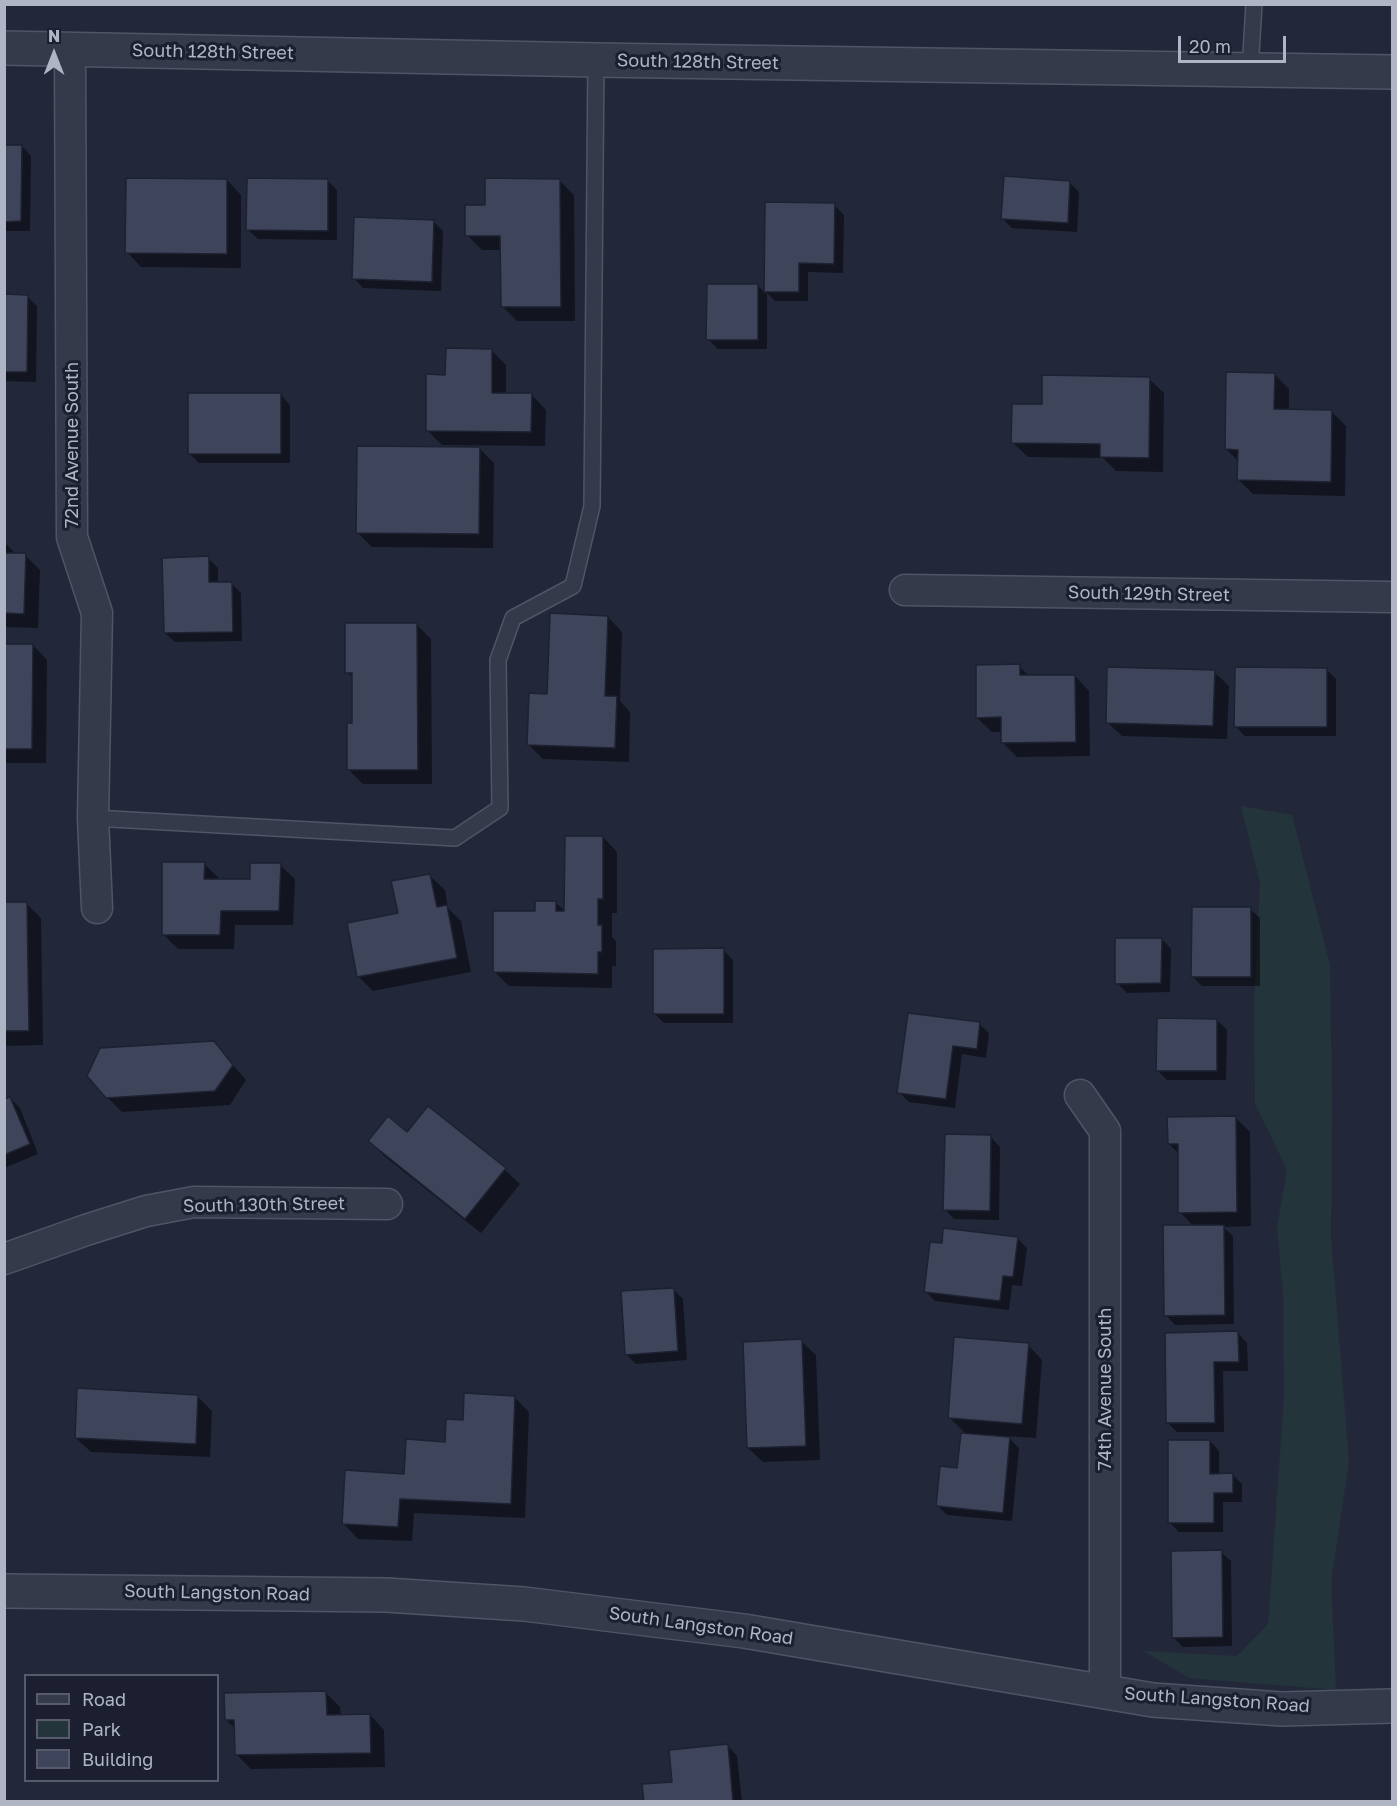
<!DOCTYPE html>
<style>
body{margin:0}
#map{position:relative;width:1397px;height:1806px;overflow:hidden;background:#22283a;font-family:"Golos Text",sans-serif}
canvas{display:block}
.frame{position:absolute;inset:0;border:6px solid #b0b5c6;pointer-events:none}
.legend{position:absolute;left:24px;top:1674px;width:195px;height:108px;box-sizing:border-box;background:#1b1f2f;border:2px solid #575b6b;margin:0;padding:8px 10px;list-style:none;font-size:18px;color:#b0b5c6}
.legend li{display:flex;align-items:center;gap:12px;height:30px}
.legend b{width:30px;border:2px solid #575b6b}
.north{position:absolute;left:24px;top:24px;width:60px;height:60px;-webkit-text-stroke:4px #1b1f2f;paint-order:stroke;rotate:0deg;font-size:16px;font-weight:700;line-height:24px;text-align:center;color:#b0b5c6}
.north::after{content:'';display:block;margin:auto;width:21px;height:27px;background:#b0b5c6;clip-path:polygon(50% 0,100% 100%,50% 72%,0 100%)}
.scale{position:absolute;left:1178px;top:36px;width:108px;height:27px;box-sizing:border-box;border:3px solid #b0b5c6;border-top:0;padding-left:8px;font-size:18px;line-height:21px;white-space:nowrap;color:#b0b5c6;-webkit-text-stroke:4px #1b1f2f;paint-order:stroke}
</style>
<div id="map">
<canvas width="1397" height="1806"></canvas>
<div class="frame"></div>
<ul class="legend">
<li><b style="height:8px;background:#353a4a"></b>Road</li>
<li><b style="height:16px;background:#24343b"></b>Park</li>
<li><b style="height:16px;background:#3e445a"></b>Building</li>
</ul>
<div class="north">N</div>
<div class="scale">20 m</div>
</div>
<script>
const g = document.querySelector('canvas').getContext('2d');
g.lineJoin = 'round';
function paint(path, color) {
  g.fillStyle = color;
  g.fill(path, 'evenodd');
}
function trace(path, color, width, dash) {
  g.strokeStyle = color;
  g.lineWidth = width;
  g.lineCap = dash ? 'butt' : 'round';
  g.setLineDash(dash || []);
  g.stroke(path);
}
function label(font, color, halo, rows, align = 'center') {
  g.font = font + ' "Golos Text",sans-serif';
  g.lineWidth = 6;
  g.setLineDash([]);
  g.textBaseline = 'middle';
  g.strokeStyle = halo;
  g.fillStyle = color;
  for (const [text, x, y, turn = 0] of rows) {
    g.save();
    g.translate(x, y);
    g.rotate((+turn || 0) * Math.PI / 180);
    g.textAlign = isNaN(turn) ? turn : align;
    if (halo) g.strokeText(text, 0, 0);
    g.fillText(text, 0, 0);
    g.restore();
  }
}
paint(new Path2D(`
 M1241,806L1292,815L1330,965L1332,1102L1331,1238L1349,1462L1331,1581L1336,1690L1189,1678L1144,1651L1237,1656L1268,1624L1284,1398L1283,1293L1277,1227L1287,1170L1255,1103L1254,1007L1260,883Z`), '#24343b');
paint(new Path2D(`
 M997,4H1034V5H997Z
 M4,146H22L31,156L30,231H4Z
 M227,180L241,195V268L141,267L127,252Z
 M327,180L337,190V240L258,239L248,230Z
 M559,180L574,195L575,321H517L502,306V250H482L467,235L486,207Z
 M1069,182L1079,192L1077,232L1012,228L1002,218Z
 M766,204L834,205L844,215L843,273L808,272V301H775L767,293V349H718L708,339L758,286L766,294Z
 M433,221L443,231L441,291L363,288L354,278Z
 M4,296H27L37,306L36,382L4,381Z
 M492,351L506,365V395H532L546,410L545,446L442,445L427,430L446,376Z
 M1275,375L1289,389V411L1332,412L1346,426L1345,496L1253,494L1239,480V462L1226,449Z
 M1149,379L1164,393L1163,472L1116,471L1103,458L1028,457L1013,443L1043,406Z
 M281,395L290,405V463H199L189,453Z
 M479,448L494,463L493,548L372,547L357,532Z
 M4,542L13,551V554L25,555L40,570L38,628L4,627Z
 M208,558L218,568V584L231,583L241,593L242,641L175,642L165,633Z
 M608,617L622,632L620,701L630,712L629,762L543,759L528,744Z
 M417,625L431,639L432,784H363L348,769L354,725V679L347,672Z
 M4,645H33L47,660L46,763H4Z
 M1019,666L1030,677L1075,676L1089,691L1090,756L1017,757L1003,743V732H992L977,718Z
 M1326,669L1336,679V736H1245L1235,726Z
 M1214,672L1229,686L1227,739L1122,736L1107,722Z
 M603,837L617,852V913H612V937L616,941V966H612V988L509,986L495,972L537,912L556,903L566,912Z
 M204,864L219,878L218,880H252L280,865L295,879L293,925H235L234,949H178L163,934Z
 M430,876L445,890L448,908L461,921L471,972L373,991L359,977L399,914Z
 M4,903H26L41,918L43,1045L4,1046Z
 M1250,909L1260,918V986H1202L1193,977Z
 M1162,939L1171,949L1170,992L1127,993L1117,983Z
 M723,950L733,960V1023H664L655,1014Z
 M910,1014L979,1024L989,1033L986,1058L962,1054L955,1108L909,1102L899,1092Z
 M1217,1020L1227,1030L1226,1080H1167L1158,1071Z
 M213,1042L246,1080L230,1105L122,1112L107,1097Z
 M10,1098L20,1108L38,1154L4,1168V1101Z
 M428,1108L505,1170L520,1184L481,1233L384,1156L370,1141L408,1134Z
 M1235,1117L1250,1132L1251,1226L1223,1227L1233,1236L1234,1324L1175,1325L1166,1315L1194,1227L1180,1212L1179,1154L1169,1144Z
 M991,1137L1000,1147L999,1220L954,1219L945,1209Z
 M1017,1238L1027,1248L1022,1286L1012,1285L1009,1310L935,1301L925,1291L943,1244Z
 M673,1289L683,1299L687,1360L636,1364L626,1354Z
 M1238,1333L1247,1343L1248,1371H1223L1224,1432H1177L1168,1423L1167,1334Z
 M801,1341L816,1355L820,1460L763,1462L748,1448Z
 M1028,1345L1042,1360L1036,1438L1007,1436L1019,1448L1012,1521L947,1515L937,1505L959,1470L967,1435L949,1417Z
 M197,1396L212,1411L210,1457L91,1452L76,1438Z
 M514,1397L529,1412L525,1518L414,1513L412,1541L358,1539L344,1524L447,1443L464,1421Z
 M1210,1441L1219,1451V1475L1232,1474L1242,1484V1502H1223V1532H1179L1170,1523Z
 M1221,1552L1231,1561L1232,1646L1183,1647L1173,1637Z
 M326,1693L340,1707L341,1716L370,1715L384,1730L385,1767L251,1769L237,1755L236,1729L226,1720Z
 M728,1746L737,1756L742,1802H645Z`), '#0007');
const building = new Path2D(`
 M4,145H22L21,221L4,222Z
 M1004,176L1070,181L1068,223L1001,219Z
 M126,178L227,179V254L125,253Z
 M247,178L328,179V231L246,230Z
 M485,178L560,179L561,307H501L500,236H465V205H485Z
 M765,202L835,203L834,264L799,263V292H764Z
 M354,217L434,220L432,282L352,279Z
 M707,284H758V340H706Z
 M4,294L28,295L27,372H4Z
 M446,348L492,349V393H532L531,432L426,431V374L445,375Z
 M1226,372L1275,373L1274,409L1332,410L1331,482L1237,480L1238,450L1225,449Z
 M1042,375L1150,377L1149,458L1100,457V444L1011,443L1012,404H1042Z
 M188,393H281V454H188Z
 M357,446L480,447L479,534L356,533Z
 M4,553H26L24,614L4,613Z
 M209,556V582H232L233,632L164,633L162,558Z
 M550,613L608,616L605,696H617L615,748L527,745L529,693L547,694Z
 M345,623H417L418,770H347V723H352V673H345Z
 M4,644H33L32,749H4Z
 M1020,664V675H1075L1076,742L1001,743V717L976,718V665Z
 M1107,667L1215,670L1213,726L1106,723Z
 M1235,667L1327,668V727H1234Z
 M565,836H603V899H598V925H602V952H598V974L493,972V911H535V901H556V911H564Z
 M162,862H205L204,879H250V863H281L279,911H221L220,935H162Z
 M430,874L437,907L447,905L457,958L357,977L347,923L398,913L391,881Z
 M4,902H27L29,1031H4Z
 M1192,907H1251V977H1191Z
 M1115,938H1162L1161,983L1115,984Z
 M724,948V1014H653V949Z
 M908,1013L980,1022L977,1049L953,1046L946,1099L897,1093Z
 M1157,1018L1217,1019V1071H1156Z
 M214,1041L233,1065L215,1091L106,1098L87,1076L100,1048Z
 M10,1097L30,1144L4,1155V1099Z
 M428,1106L506,1168L465,1219L368,1141L388,1116L407,1132Z
 M1236,1116L1237,1212L1178,1213V1144H1168L1167,1117Z
 M945,1134L991,1135L990,1211L943,1210Z
 M1163,1225H1224L1225,1315L1164,1316Z
 M943,1228L1018,1237L1013,1277L1003,1276L1000,1301L924,1292L930,1242L942,1243Z
 M674,1288L678,1351L625,1355L621,1291Z
 M1238,1331L1239,1362H1214L1215,1423H1166L1165,1333Z
 M954,1337L1029,1343L1022,1424L948,1418Z
 M802,1339L806,1446L747,1448L743,1342Z
 M77,1388L198,1395L196,1444L75,1438Z
 M464,1393L515,1396L511,1504L400,1499L398,1527L342,1524L345,1470L404,1474L406,1439L445,1442L446,1419L463,1420Z
 M961,1433L1010,1437L1003,1513L936,1506L940,1466L957,1468Z
 M1168,1440H1210V1474L1233,1473V1493H1214V1523H1168Z
 M1222,1550L1223,1637L1172,1638L1171,1551Z
 M326,1691L327,1715L370,1714L371,1753L235,1755L234,1720H225L224,1693Z
 M728,1744L733,1802H644L642,1784L672,1782L669,1750Z`);
paint(building, '#3e445a');
trace(building, '#1d2131', 1.5);
const service = new Path2D(`
 M1250,70L1254,4
 M93,818L455,838L500,808L498,660L513,618L573,586L592,506L596,60`);
const minor = new Path2D(`
 M70,49L72,537L97,613L93,818L97,908
 M905,590L1392,597
 M1080,1095L1105,1131V1691
 M4,1259L86,1230L146,1211L194,1202L387,1204`);
const tertiary = new Path2D(`
 M4,48L596,60L1392,72
 M4,1591L386,1595L524,1604L744,1631L1153,1700L1282,1709L1392,1706`);
trace(service, '#505565', 18);
trace(minor, '#505565', 33);
trace(tertiary, '#505565', 36);
trace(service, '#353a4a', 15);
trace(minor, '#353a4a', 30);
trace(tertiary, '#353a4a', 33);
label('18px', '#b0b5c6', '#1b1f2f', [
 ["South 128th Street",213,52,1],
 ["South 128th Street",698,62,1],
 ["72nd Avenue South",72,445,-90],
 ["South 129th Street",1149,594,1],
 ["South 130th Street",264,1205,-1],
 ["74th Avenue South",1105,1389,-90],
 ["South Langston Road",217,1593,1],
 ["South Langston Road",701,1626,8],
 ["South Langston Road",1217,1700,4]
]);
</script>
